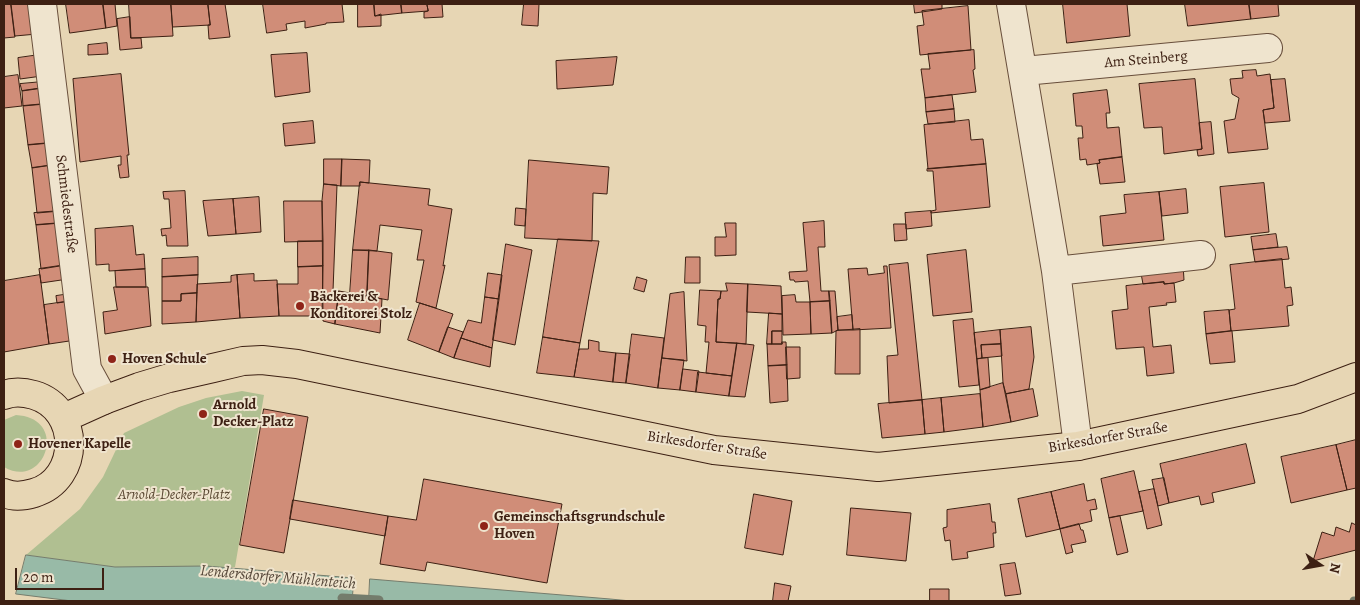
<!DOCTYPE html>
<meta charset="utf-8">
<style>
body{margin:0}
#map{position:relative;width:1360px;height:605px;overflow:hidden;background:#e7d6b4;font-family:Alegreya,serif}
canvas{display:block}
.frame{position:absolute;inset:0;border:5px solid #3d2013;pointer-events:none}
.north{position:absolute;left:1295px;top:540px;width:50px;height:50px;-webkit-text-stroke:4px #efe4ce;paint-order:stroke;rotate:102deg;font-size:14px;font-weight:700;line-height:20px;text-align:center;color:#3d2013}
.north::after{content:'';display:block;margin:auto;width:18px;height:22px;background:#3d2013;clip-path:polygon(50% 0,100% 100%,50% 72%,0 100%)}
.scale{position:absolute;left:15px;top:568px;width:89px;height:22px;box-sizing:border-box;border:2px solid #3d2013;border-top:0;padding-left:6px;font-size:15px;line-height:18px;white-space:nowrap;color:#3d2013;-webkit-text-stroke:4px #efe4ce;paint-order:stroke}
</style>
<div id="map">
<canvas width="1360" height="605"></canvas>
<div class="frame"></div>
<div class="north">N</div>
<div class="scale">20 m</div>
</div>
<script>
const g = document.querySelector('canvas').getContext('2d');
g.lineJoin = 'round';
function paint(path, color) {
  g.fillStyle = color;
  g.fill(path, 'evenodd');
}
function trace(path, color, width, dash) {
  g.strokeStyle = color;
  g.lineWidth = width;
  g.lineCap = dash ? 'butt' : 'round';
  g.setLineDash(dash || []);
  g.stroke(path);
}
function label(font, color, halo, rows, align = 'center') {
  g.font = font + ' Alegreya,serif';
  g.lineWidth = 4;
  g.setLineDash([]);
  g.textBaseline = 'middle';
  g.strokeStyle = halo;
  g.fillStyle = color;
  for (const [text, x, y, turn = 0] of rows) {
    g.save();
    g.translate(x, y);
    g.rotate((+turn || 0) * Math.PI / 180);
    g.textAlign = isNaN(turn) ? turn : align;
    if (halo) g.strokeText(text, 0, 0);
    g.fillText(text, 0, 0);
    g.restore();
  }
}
paint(new Path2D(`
 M242,391L264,395L235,567H115L26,555L80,509L103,477L124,433L179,407L206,398Z
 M16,415C70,418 45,491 4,467V420Z`), '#b0bf91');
const water = new Path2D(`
 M26,555L115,567L206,566L354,578L352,601H72L16,594Z
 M370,579L610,599L631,601H369Z`);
paint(water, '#98baa7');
trace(water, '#747c6c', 1);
trace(new Path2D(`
 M342,598L379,600
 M1354,601H1356`), '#747c6c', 9);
const building = new Path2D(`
 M4,4H11L15,37L4,38Z
 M11,4H34L37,34L15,36Z
 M66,4H103L106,28L70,33Z
 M103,4H115L117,26L106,28Z
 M129,4H171L173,36L131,38Z
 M171,4H208L210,25L173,27Z
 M208,4H225L230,37L209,39L208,25H210Z
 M263,4H342L344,22L326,23V24L305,28V21L286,24L287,30L267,33Z
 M358,4H374L375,16L381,14V26L358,27Z
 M374,4H401L402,13L375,16Z
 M401,4H427L428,11L402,13Z
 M427,4H442L443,17L424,18V12L428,11Z
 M524,4H539L538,26L522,25Z
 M914,4H942V9L915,13Z
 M1063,4H1127L1130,36L1067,43Z
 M1185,4H1249L1251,19L1188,26Z
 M1249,4H1278L1279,16L1251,19Z
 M968,6L971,50L920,55L917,26L924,25L922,11Z
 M130,17L131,38H141L142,48L120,50L117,19Z
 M107,43L108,54L88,55V45Z
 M974,50L975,69L973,70L976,92L925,98L921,69H930L928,54Z
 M307,53L310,92L275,97L271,55Z
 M39,55L42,76L20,79L18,58Z
 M617,57L613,85L557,89L556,61Z
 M1256,70L1257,76L1270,74L1274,108L1263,110L1268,149L1228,153L1224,121L1235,119L1239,98L1232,94L1230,79L1243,78L1242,71Z
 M121,74L129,155H127L129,177L120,178L118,165H121V156L80,162L73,79Z
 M18,75L22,106L4,108V77Z
 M1195,79L1202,149L1164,154L1162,127L1144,128L1139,84Z
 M1285,79L1290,121L1265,123L1263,110L1274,108L1271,80Z
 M42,82L43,88L22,91L20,84Z
 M43,88L45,104L23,106L22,91Z
 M1107,90L1110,113H1106L1107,128L1119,127L1122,157L1099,160L1100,163L1087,165L1086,159L1080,160L1078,138H1083L1082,126H1076L1073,94Z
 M952,95L954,109L926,112L925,98Z
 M45,104L50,143L28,145L23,106Z
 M954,109L955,122L928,124L926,112Z
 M969,120L971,140L983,139L986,164L928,169L924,125Z
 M313,121L315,143L285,146L283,124Z
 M1211,122L1214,154L1198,156L1197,150L1202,149L1199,123Z
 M50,143L52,165L32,168L28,145Z
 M1122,157L1125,182L1100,184L1097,164L1100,163L1099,160Z
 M324,159H342L341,186L324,184Z
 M342,159L370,160L369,183L360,182V186H341Z
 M529,160L609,167L607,194L593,193L592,241L525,238Z
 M986,164L990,207L931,213V211L936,210L933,171H927V169Z
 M54,165L60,211L37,213L32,168Z
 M360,182L430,189L428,205L452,209L443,266L445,265L436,308L416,302L424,260H417L422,230L380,225L377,251L353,250Z
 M1264,183L1269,232L1225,237L1220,187Z
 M324,184L337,185L333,291H339L335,324L323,321L322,201Z
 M1186,189L1188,213L1162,216L1159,192Z
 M185,191L188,246H167L166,235L162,236L161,229L171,228L169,199H164L163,192Z
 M1159,192L1164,240L1103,246L1100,216L1126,213L1124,195Z
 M259,197L261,232L236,234L233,199Z
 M233,199L236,234L208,236L203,201Z
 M284,201H322L323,241L285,242Z
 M516,208L526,209L525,226L515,225Z
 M60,211L61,223L36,225L34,213Z
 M931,211L932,226L906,229L905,213Z
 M824,221L825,247H818L821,291H829L830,301L810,302L808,281L795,282L794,280H790L789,272L807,271L803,223Z
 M61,223L66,265L41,269L36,225Z
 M725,223H736V255L715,256V237H726Z
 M894,224H906L907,240L895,241Z
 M133,226L136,255L144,254L145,269L109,271V264L96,265L95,229Z
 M1276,234L1278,247L1253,250L1251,237Z
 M558,239L599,241L580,343L543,337Z
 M298,241H323V266L298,267Z
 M506,244L532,250L515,345L493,340Z
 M1287,247L1289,259L1255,262L1253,250Z
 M353,250H369L367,296L350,294Z
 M369,250L392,253L388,300L367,296Z
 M966,250L972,312L933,316L927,255Z
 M198,257V275L162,277V259Z
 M686,257H700V283H685Z
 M1282,259L1285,288L1291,287L1293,305L1287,306L1289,326L1231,331L1229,310L1235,309L1230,265Z
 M908,263L922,400L889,403L887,356L898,355L889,265Z
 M1183,264L1184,280L1174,283L1164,284V282L1143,284L1140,268Z
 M66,265L68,279L41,283L39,269Z
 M323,266L322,316H279L277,284H298V267Z
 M884,266H887L891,328L853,330L848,269L867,268L868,275L884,273Z
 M145,269L146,287H116L115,271Z
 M488,273L502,275L499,299L485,297Z
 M254,274V281L277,280L279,316L240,318L237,275Z
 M40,275L49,344L4,352V281Z
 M198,275L197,293L181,294V301H162V277Z
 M237,275L240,318L196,322L197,284L231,282V276Z
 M637,277L647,280L644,292L634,289Z
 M1164,282V284L1174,283L1176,302L1166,303L1167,305L1149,307L1153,347L1171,345L1174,373L1147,376L1144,347L1116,349L1112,311L1128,309L1126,286Z
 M726,283L748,284L746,344L716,342L718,299H720L721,291H727Z
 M748,284L781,286L782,314L747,312Z
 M114,287H148L151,326L105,334L103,312L117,310Z
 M700,290L721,291L720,299H718L716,342L737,343L732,376L706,373L709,342H705L706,326L698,325Z
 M339,291L382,299L380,333L335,324Z
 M829,291H835L837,316L838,330L832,333Z
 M684,292L687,361L662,358L670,294Z
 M197,293L196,322L162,324V301H181V294Z
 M70,294L71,301L57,303L56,296Z
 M795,295L796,302H810L811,334L783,335L782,296Z
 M485,297L499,299L492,348L461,338L468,320L481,323Z
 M71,301L76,340L49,344L44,305Z
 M830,301L832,333L811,334L810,302Z
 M420,303L453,314L439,352L408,340Z
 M1229,310L1231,331L1206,334L1204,312Z
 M769,313L782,314V331H772V344H767Z
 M852,315L853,330H838L837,317Z
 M973,319L979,385L959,387L953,321Z
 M448,327L463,332L454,358L439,352Z
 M1031,327L1034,357L1029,389L1006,394L1003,383L1000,330Z
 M860,329V374H835L836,331Z
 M1000,330L1001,344L981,345L982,358L977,359L974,333Z
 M772,331H782V344H772Z
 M1232,331L1235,362L1210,364L1206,334Z
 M632,334L664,338L658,388L626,383Z
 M543,337L580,343L574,377L537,373Z
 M461,338L492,348L490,367L454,358Z
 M589,340L599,342V351L616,353L613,382L574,377L579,349H588Z
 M782,342H786L787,365L768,366L767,344H782Z
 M737,343L754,345L745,397L729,396Z
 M1001,344L1002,356L982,358L981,345Z
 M786,347H800V378L787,379Z
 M616,353L630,354L626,383L613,382Z
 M662,358L684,360L680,390L658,388Z
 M988,358L990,387L980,390L977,359Z
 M787,365L788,401L770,403L768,366Z
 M683,369L699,371L696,392L680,390Z
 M698,372L732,376L729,396L696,392Z
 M1003,383L1011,422L983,427L980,390Z
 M1033,389L1038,416L1011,422L1006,394Z
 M980,394L983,427L944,432L941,398Z
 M941,398L944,432L925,434L922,400Z
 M922,400L925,434L882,438L878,404Z
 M264,409L308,417L284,553L240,545Z
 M1356,440V488L1347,490L1336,445Z
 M1246,444L1255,483L1212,493L1214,502L1201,505L1199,496L1169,503L1160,464Z
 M1336,445L1347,490L1291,503L1281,457Z
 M1134,471L1143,511L1109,518L1101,479Z
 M1164,478L1169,503L1158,506L1152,480Z
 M424,479L562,504L547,583L427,562L425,571L380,564L388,516L416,520Z
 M1084,484L1087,501L1095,499L1097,509L1090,510L1092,521L1060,529L1051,492Z
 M1154,489L1162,525L1147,529L1139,492Z
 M1051,492L1060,529L1026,537L1018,499Z
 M754,494L792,501L783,555L745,548Z
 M293,500L388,516L385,536L290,519Z
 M990,504L992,522H995L996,533H993L994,547L967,552L968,558L952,560L950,540L945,541L943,528L947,527V510Z
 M851,508L911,513L906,561L847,555Z
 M1120,516L1128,552L1117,555L1109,518Z
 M1352,523L1356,525V550L1313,561L1322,532L1334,536L1336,527L1349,532Z
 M1079,524L1081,530H1083L1086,542L1071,545L1073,552L1066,554L1060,529Z
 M1015,563L1021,594L1005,596L1000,565Z
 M775,583L791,586L788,601H773Z
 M930,589H949V601H930Z`);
paint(building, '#d08d78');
trace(building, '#3d2013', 1);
const minor = new Path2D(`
 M42,4L87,369L104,400
 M1011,4L1056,271L1078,446
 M1024,71L1268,48
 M1056,271L1201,255`);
const major = new Path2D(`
 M4,395C14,391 24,392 34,395C81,409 81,479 34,493C24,496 13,497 4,493
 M64,418L104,400L139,387L169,378L213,368L243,361L262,360L297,364L714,450L878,467L1078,446L1298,399L1356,377`);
trace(minor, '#684e3b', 30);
trace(major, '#3d2013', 30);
trace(minor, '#efe4ce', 28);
trace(major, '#e7d6b4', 28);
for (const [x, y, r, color] of [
 [300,306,5,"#8f2418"],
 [112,359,5,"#8f2418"],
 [203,414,5,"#8f2418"],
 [18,444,5,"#8f2418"],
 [484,526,5,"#8f2418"]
]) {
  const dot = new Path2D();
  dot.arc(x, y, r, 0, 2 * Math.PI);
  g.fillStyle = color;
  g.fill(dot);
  trace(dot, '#efe4ce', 2);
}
label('15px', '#3d2013', '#efe4ce', [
 ["Am Steinberg",1146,60,-5],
 ["Schmiedestraße",66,204,83],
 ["Birkesdorfer Straße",1108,438,-10],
 ["Birkesdorfer Straße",707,446,9]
]);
label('bold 15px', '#3d2013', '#efe4ce', [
 ["Bäckerei &",310,297],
 ["Konditorei Stolz",310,314],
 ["Hoven Schule",122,359],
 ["Arnold",213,405],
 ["Decker-Platz",213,422],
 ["Hovener Kapelle",28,444],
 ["Gemeinschaftsgrundschule",494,517],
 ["Hoven",494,534]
], 'left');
label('italic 15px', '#5a4832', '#efe4ce', [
 ["Arnold-Decker-Platz",174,495]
]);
label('italic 16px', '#544638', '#efe4ce', [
 ["Lendersdorfer Mühlenteich",278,578,5]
]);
</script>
